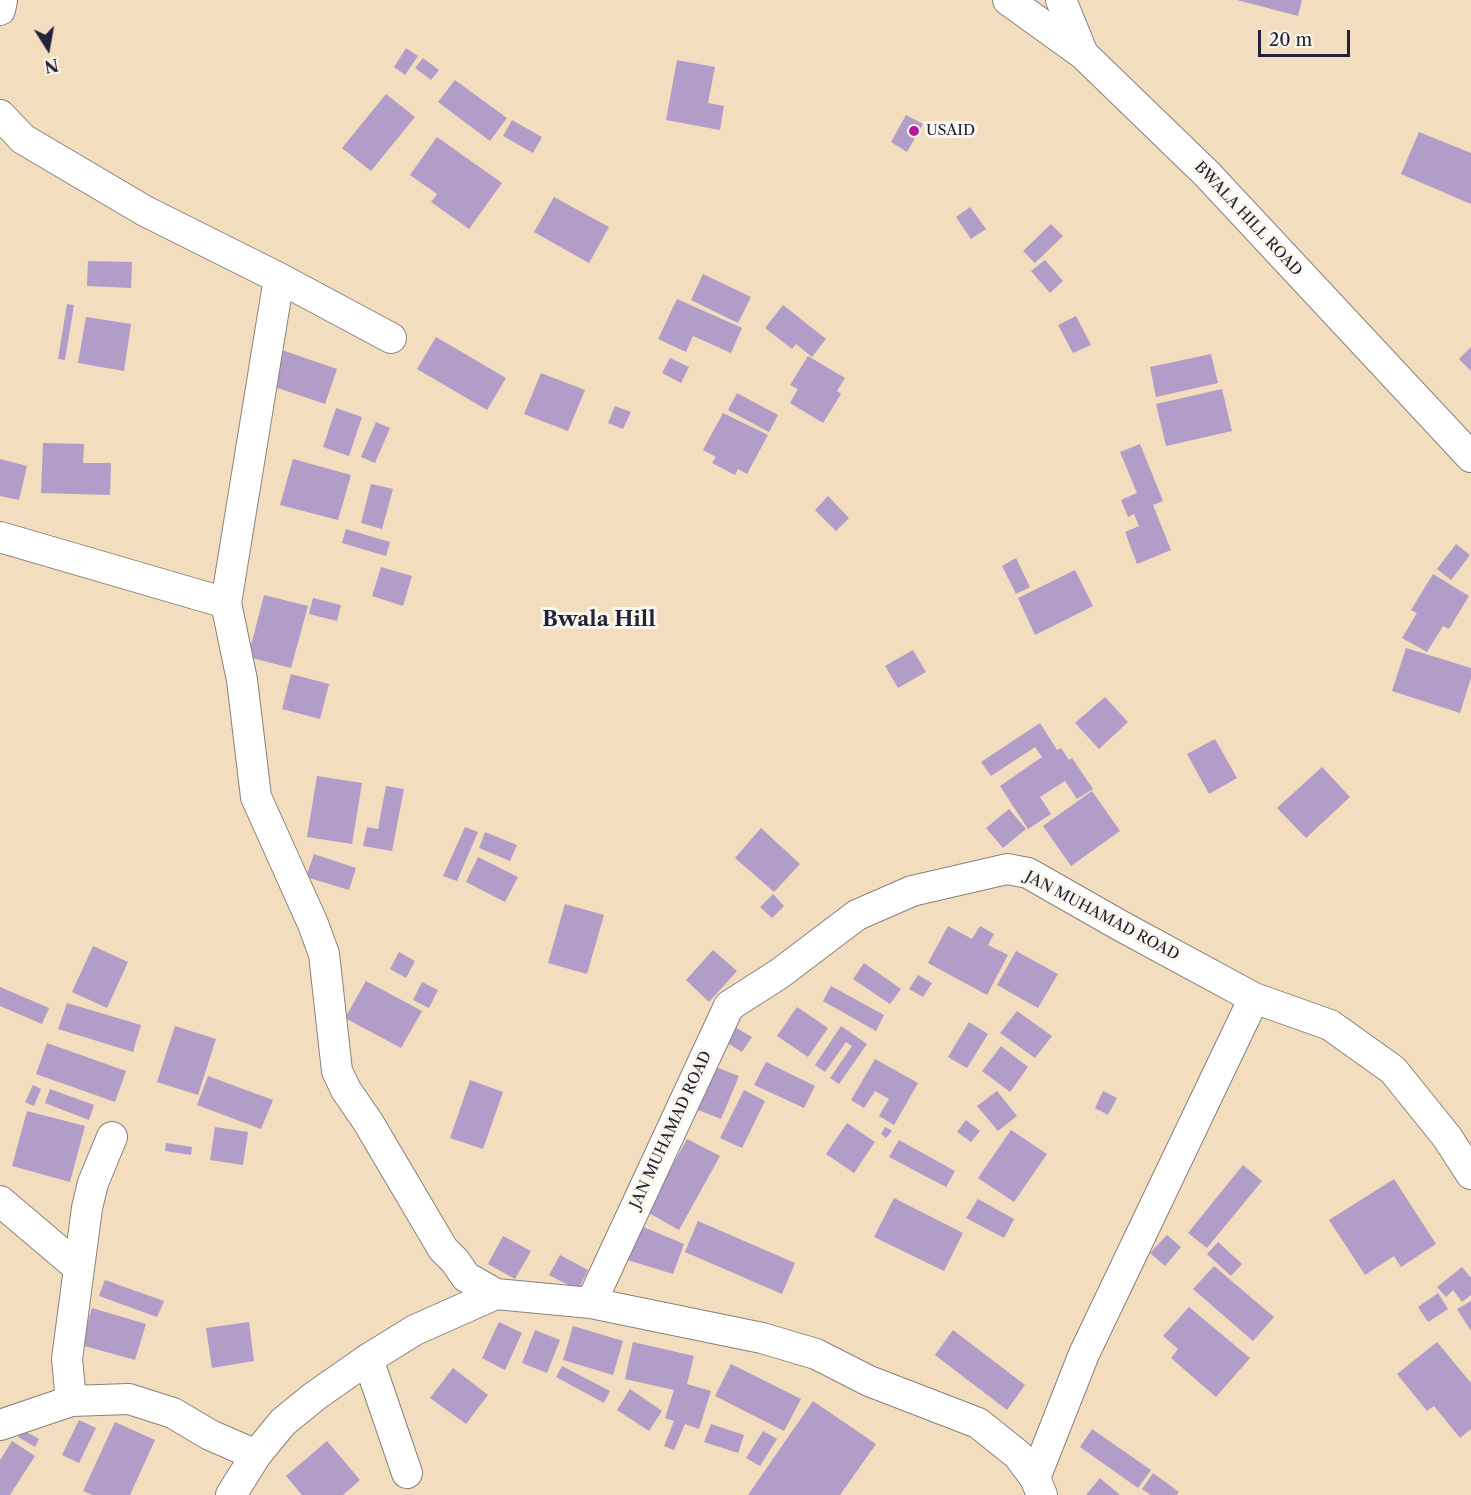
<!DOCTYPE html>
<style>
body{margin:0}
#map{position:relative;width:1471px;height:1495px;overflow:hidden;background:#f2ddbe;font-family:"Libre Caslon Text",serif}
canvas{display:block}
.north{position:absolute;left:18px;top:18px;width:60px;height:60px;-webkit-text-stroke:4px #fbf7ec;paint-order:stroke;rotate:169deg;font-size:16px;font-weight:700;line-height:24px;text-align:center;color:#22223b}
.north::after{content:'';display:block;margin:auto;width:21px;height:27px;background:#22223b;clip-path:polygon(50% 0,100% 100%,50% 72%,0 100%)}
.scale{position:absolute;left:1258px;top:30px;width:92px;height:27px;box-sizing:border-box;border:3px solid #22223b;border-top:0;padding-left:8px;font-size:18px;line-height:21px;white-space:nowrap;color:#22223b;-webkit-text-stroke:4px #fbf7ec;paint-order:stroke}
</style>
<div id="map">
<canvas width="1471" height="1495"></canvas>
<div class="north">N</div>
<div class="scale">20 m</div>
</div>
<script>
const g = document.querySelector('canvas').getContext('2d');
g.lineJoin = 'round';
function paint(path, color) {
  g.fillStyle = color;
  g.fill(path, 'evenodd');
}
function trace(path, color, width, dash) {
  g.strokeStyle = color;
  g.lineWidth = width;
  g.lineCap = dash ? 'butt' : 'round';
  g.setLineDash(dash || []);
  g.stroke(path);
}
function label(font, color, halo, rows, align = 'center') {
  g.font = font + ' "Libre Caslon Text",serif';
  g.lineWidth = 6;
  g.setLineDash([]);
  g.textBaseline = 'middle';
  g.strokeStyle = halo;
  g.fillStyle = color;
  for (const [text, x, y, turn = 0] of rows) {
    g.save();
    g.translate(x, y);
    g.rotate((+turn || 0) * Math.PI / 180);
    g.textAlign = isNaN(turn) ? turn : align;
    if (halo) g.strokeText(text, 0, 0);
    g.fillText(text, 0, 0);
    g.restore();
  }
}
paint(new Path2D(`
 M1237,0H1302L1298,16Z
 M406,48L418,56L405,75L394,67Z
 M423,58L439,70L431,80L415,68Z
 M677,60L715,67L708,103L724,106L720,130L666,120Z
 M455,80L507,118L490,141L438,102Z
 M386,94L415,117L371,171L342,148Z
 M906,115L923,124L907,152L891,142Z
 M512,120L542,137L533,153L503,136Z
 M1419,132L1471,153V204L1401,174Z
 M437,137L502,183L469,229L431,202L437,194L410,175Z
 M554,197L609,227L589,263L534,232Z
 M970,207L986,229L971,239L956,217Z
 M1051,224L1063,236L1035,263L1023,251Z
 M1045,260L1063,281L1050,293L1031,271Z
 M88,261L132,262L131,288L87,286Z
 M703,274L751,297L738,323L691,300Z
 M677,299L742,328L731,353L693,336L686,352L658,339Z
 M67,304L74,305L65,360L58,359Z
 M783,305L826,339L812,357L796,344L792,349L765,328Z
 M1076,316L1091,345L1073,353L1058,325Z
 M86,317L131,324L124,371L78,363Z
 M436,337L506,378L487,410L417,369Z
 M1471,347V371L1459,359Z
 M276,348L337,369L325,404L263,383Z
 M1211,354L1218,383L1156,397L1150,367Z
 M808,356L845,378L837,391L841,394L823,423L790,403L798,389L790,385Z
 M670,358L689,367L681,383L662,373Z
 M541,373L585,390L568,431L524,414Z
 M1222,389L1232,431L1166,446L1156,404Z
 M737,393L778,415L769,432L728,410Z
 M615,406L631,412L623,429L608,423Z
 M336,408L362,417L349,456L323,447Z
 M723,413L768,435L747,474L738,469L735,475L712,463L716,457L703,450Z
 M376,422L390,428L375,463L361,457Z
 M43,443L84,444L83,463H111L110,495L41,493Z
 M1140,444L1163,501L1153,505L1171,550L1137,564L1125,532L1139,526L1134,514L1128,517L1121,500L1137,493L1120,452Z
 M0,459L27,466L19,500L0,496Z
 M293,459L351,475L338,520L280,505Z
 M371,484L393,489L382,529L361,523Z
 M828,496L849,518L836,531L815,510Z
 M346,529L390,542L386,556L342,543Z
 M1456,544L1470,555L1451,580L1437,569Z
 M1016,558L1030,587L1016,594L1002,566Z
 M381,567L412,576L403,606L372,596Z
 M1075,570L1093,606L1035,635L1018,598Z
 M1433,574L1469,596L1449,629L1443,626L1427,652L1402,638L1417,613L1411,610Z
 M264,595L308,606L291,668L248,657Z
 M313,598L341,605L337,621L309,614Z
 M1406,648L1471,668V678L1460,713L1392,691Z
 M913,650L926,672L898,688L885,666Z
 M291,674L329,684L320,719L282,709Z
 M1105,697L1128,722L1099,749L1075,723Z
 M1040,723L1057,750L1061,748L1069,760L1072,758L1093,789L1077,799L1065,781L1040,797L1051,814L1028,829L1000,786L1042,757L1035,747L991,776L981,762Z
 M1215,739L1237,778L1209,794L1187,754Z
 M1322,767L1350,797L1306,838L1277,808Z
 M317,776L362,783L352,844L307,837Z
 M386,786L404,789L392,851L363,846L367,827L378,829Z
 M1092,791L1120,831L1071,866L1043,826Z
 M1009,809L1026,829L1003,848L986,828Z
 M465,827L478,832L457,881L443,876Z
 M761,828L800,864L774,892L735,858Z
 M485,832L517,845L510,861L479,848Z
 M314,854L356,868L349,890L306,877Z
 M478,857L518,877L505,902L466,882Z
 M773,894L784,906L772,918L760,907Z
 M565,904L604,915L587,974L548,963Z
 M948,926L972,939L980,926L994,934L988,945L1008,955L987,995L928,963Z
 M93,946L128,962L107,1008L72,992Z
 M713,950L737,971L709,1002L686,980Z
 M1016,951L1058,974L1038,1008L997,985Z
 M399,952L415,961L406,978L390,969Z
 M864,963L901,989L890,1004L853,979Z
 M918,975L932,983L923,997L909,989Z
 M366,981L422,1011L401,1048L345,1018Z
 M422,982L438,990L429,1008L413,1000Z
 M831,986L884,1015L876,1031L823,1001Z
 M0,987L49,1008L42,1024L0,1006Z
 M67,1003L141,1025L133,1052L58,1029Z
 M797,1007L828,1028L808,1057L777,1036Z
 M1017,1011L1052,1036L1035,1058L1000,1033Z
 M969,1022L988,1034L967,1068L948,1057Z
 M175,1026L216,1039L198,1095L157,1082Z
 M733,1026L752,1037L742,1052L724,1041Z
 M841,1026L867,1044L839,1084L830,1078L852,1046L846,1042L825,1072L815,1065Z
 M47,1043L126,1071L115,1102L36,1074Z
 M1001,1046L1028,1067L1010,1092L982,1071Z
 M875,1059L918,1083L894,1125L879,1116L889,1099L875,1091L864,1108L851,1100Z
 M766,1062L815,1086L804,1108L754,1085Z
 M705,1063L739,1076L721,1119L688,1106Z
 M208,1076L273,1100L261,1129L197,1105Z
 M470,1080L503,1092L483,1149L450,1138Z
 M33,1085L41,1089L34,1106L25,1102Z
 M50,1089L94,1105L89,1120L45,1103Z
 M744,1090L765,1101L742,1148L720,1138Z
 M997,1091L1017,1116L998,1131L977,1106Z
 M1103,1091L1117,1098L1108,1115L1095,1108Z
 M27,1111L85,1126L70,1182L12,1166Z
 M966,1120L980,1131L971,1142L957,1132Z
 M847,1123L875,1142L854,1173L826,1154Z
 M215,1127L248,1132L243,1165L210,1160Z
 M885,1127L892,1131L886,1138L881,1134Z
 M1011,1130L1047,1154L1014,1202L978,1178Z
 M687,1139L720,1156L679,1230L647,1212Z
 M899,1140L955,1171L946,1187L889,1157Z
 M166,1143L192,1147L191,1155L165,1151Z
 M1243,1165L1262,1181L1207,1248L1188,1233Z
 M1394,1179L1436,1244L1401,1267L1394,1256L1365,1275L1329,1220Z
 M894,1198L963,1233L944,1271L874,1237Z
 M978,1199L1014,1219L1004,1238L966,1218Z
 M698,1221L795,1263L782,1294L685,1252Z
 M641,1226L684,1244L673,1274L624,1259Z
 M1167,1235L1181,1247L1165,1266L1150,1253Z
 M503,1236L531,1251L515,1279L488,1264Z
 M1218,1242L1242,1264L1231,1276L1207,1254Z
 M560,1255L588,1270L578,1290L549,1275Z
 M1214,1266L1274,1317L1253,1341L1193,1289Z
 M1462,1267L1471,1278V1295L1462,1302L1453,1290L1446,1297L1437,1287Z
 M105,1280L164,1301L157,1317L99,1296Z
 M1438,1293L1448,1309L1428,1322L1418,1307Z
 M1471,1301V1331L1457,1309Z
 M1189,1307L1250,1358L1216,1397L1171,1358L1178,1349L1163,1336Z
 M92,1308L146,1324L135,1360L81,1345Z
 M249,1322L254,1361L212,1368L206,1328Z
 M499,1322L522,1333L505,1370L482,1358Z
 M573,1326L623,1341L613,1375L563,1360Z
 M535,1330L560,1340L547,1373L522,1363Z
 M953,1330L1025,1385L1007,1410L935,1355Z
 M633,1342L694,1356L687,1384L711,1391L699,1429L685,1424L674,1450L664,1446L674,1421L665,1418L674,1390L625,1379Z
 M1437,1342L1471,1383V1429L1460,1438L1434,1406L1427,1411L1397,1374Z
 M731,1364L801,1399L784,1431L715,1396Z
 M562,1366L610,1391L604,1403L556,1377Z
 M453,1368L488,1395L466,1424L430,1398Z
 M630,1389L662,1411L649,1431L617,1410Z
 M813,1401L876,1444L840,1495H748Z
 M79,1420L96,1428L79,1463L62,1455Z
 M115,1422L155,1440L130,1495H93L83,1491Z
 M711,1424L744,1435L738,1453L704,1442Z
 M1092,1429L1151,1470L1138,1488L1080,1447Z
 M23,1430L39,1439L35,1447L18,1437Z
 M763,1431L777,1439L760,1466L746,1458Z
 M12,1441L35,1456L10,1495H0V1460Z
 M327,1441L360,1480L343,1495H302L286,1476Z
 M1153,1473L1179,1492L1177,1495H1151L1142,1489Z
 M1100,1478L1120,1495H1086Z`), '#b29cc8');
const minor = new Path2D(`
 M1008,0L1083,54L1207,174L1471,457
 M1061,0L1083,54
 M0,10L2,0
 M0,115L23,139L145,211L279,278L391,338
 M279,278L226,603L242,680L256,797L313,924L324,954L337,1071L346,1090L368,1122L443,1249L455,1261L466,1277L496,1294L591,1303L762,1338L816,1354L869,1381L978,1423L1018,1455L1035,1478L1042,1495
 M0,537L226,603
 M0,1201L79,1268
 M591,1303L729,1006L779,974L857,915L912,891L1007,869L1028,873L1121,926L1254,998L1330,1025L1393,1070L1447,1137L1471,1174
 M368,1359L407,1473
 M71,1401L67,1359L87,1208L93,1183L112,1137
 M0,1425L71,1401L129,1399L173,1413L210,1435L256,1455L283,1422L315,1396L368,1359L415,1330L496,1294
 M1035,1478L1084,1354L1254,998
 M231,1495L256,1455`);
trace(minor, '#8a807c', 32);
trace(minor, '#fff', 30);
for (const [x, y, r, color] of [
 [914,131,6,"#b5179e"]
]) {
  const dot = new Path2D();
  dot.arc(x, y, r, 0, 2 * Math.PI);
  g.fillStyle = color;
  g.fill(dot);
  trace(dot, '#fbf7ec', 2);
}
label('15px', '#22223b', '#fbf7ec', [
 ["USAID",926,131]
], 'left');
label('15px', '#22223b', '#fbf7ec', [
 ["BWALA HILL ROAD",1248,219,47],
 ["JAN MUHAMAD ROAD",1102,916,28],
 ["JAN MUHAMAD ROAD",671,1130,-65]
]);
label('bold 21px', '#22223b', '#fbf7ec', [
 ["Bwala Hill",599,620]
]);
</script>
